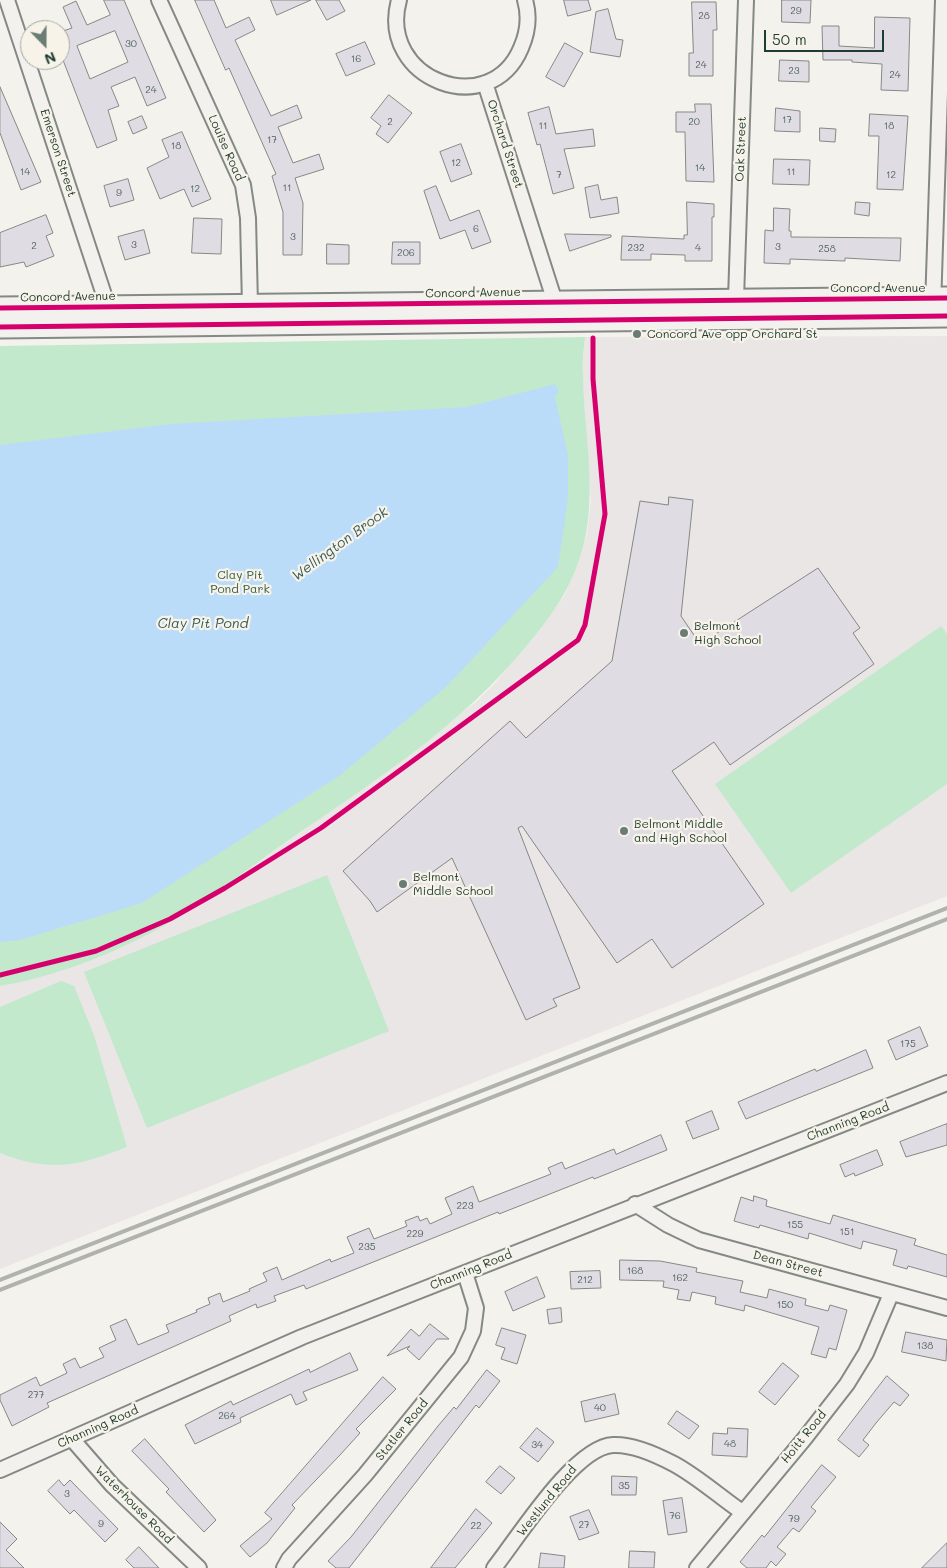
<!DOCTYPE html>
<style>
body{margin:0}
#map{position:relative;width:947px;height:1568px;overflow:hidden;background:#f4f2ec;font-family:Mali,sans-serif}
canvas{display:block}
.north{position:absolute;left:20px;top:20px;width:50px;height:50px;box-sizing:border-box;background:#f7f3e8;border:1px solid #a1aaa0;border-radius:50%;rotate:158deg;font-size:14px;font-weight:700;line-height:20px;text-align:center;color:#1f3d34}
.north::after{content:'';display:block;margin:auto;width:18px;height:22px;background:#6a7c74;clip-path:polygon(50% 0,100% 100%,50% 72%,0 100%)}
.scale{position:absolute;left:764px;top:30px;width:120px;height:22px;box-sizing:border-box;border:2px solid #1f3d34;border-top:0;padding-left:6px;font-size:15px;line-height:18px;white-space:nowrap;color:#1f3d34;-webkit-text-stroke:4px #f7f3e8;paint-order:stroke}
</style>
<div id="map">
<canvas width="947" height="1568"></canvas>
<div class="north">N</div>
<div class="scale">50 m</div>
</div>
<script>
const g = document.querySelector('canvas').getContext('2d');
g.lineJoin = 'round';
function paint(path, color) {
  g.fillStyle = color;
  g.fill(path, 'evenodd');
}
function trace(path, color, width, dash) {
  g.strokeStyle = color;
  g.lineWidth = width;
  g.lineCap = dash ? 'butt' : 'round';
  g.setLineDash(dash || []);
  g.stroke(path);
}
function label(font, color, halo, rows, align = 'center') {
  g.font = font + ' Mali,sans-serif';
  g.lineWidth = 4.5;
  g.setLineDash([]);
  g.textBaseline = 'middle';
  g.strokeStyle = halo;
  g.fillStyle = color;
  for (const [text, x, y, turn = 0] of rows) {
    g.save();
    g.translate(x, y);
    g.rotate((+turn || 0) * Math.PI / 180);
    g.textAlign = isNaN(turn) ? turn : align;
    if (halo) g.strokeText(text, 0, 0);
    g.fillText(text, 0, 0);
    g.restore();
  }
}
paint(new Path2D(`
 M947,336V896L0,1269V986L60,971L142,937L198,904L395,766L477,701L495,683L544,624L564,596L577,566L587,533L591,501L582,373L585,337Z`), '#eae6e6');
paint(new Path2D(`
 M585,337C584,349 582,363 583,375C584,441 601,503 577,566C566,596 548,620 528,644C462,726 373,782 286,842C239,875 193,912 141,938C97,960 48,978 0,986V346Z
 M941,626L947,634V784L791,893L715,784Z
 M327,875L389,1031L147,1128L84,972Z
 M61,981L74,986L94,1035L127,1147C78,1166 51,1173 0,1153V1007Z`), '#c2e9cb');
paint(new Path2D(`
 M555,384L559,392L555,397L568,455V498L558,567L446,687L339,776L142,903L20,940L0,942V445L170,424L467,407Z`), '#bbdcf9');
const building = new Path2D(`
 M104,0H124L166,98L147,106L135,77L111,87L119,106L108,110L117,140L97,148L63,60L60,61V32L72,28L63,7L76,1L87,25L110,15ZM115,31L128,62L90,79L77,46Z
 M195,0H214L226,28L249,17L255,30L235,40L271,116L297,105L302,118L278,127L293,163L319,154L324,169L295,178L303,203L302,255H283V212L272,176L276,174L229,68L226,70Z
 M271,0H311L277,15Z
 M316,0H339L345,11L327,20Z
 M564,0H588L591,10L568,16Z
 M782,0H811L810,23L782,22Z
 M692,2H716L717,30H713V76H689V53H693Z
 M608,9L616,39L623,40L620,57L590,52L596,12Z
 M875,17L910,18L908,91L881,90L882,64L852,62V60H823L822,26H839V46L874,48Z
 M365,42L375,64L346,76L336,54Z
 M565,43L583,53L564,87L546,77Z
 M780,60L809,61V82L779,81Z
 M0,87L41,182L21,190L0,133Z
 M389,95L412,113L388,143L376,134L381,126L371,118Z
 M695,104H711L714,182L686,181L685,132H676V112H695Z
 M549,107L556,134L593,129L595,146L564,149L574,188L553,194L540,144L537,145L528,113Z
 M776,108L800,111V132L775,131Z
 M870,114L908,116L903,190L877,189L879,136H869Z
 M142,116L147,128L133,134L128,122Z
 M820,128L836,129L835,142L820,141Z
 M182,132L211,199L192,207L184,189L160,199L147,168L169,157L162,140Z
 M461,144L472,174L451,182L440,152Z
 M774,159L810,160L809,185L773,184Z
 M128,179L134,200L110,207L104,186Z
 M598,185L601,200L617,197L619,213L590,218L585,188Z
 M436,186L450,221L479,210L491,242L472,249L465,230L440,239L424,191Z
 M687,202L714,204V217H712V261H685V255L651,254V260H621L622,236L684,239V235H687Z
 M856,202L870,203L869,216L855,214Z
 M774,208L790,209L789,231H791V237L901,238L900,261L845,258V261L790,259V264L764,263L765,230L773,231Z
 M46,215L53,233L46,236L54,256L26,267L24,262L0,267V233Z
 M194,218L222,219L221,254L192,253Z
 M144,230L150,253L125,260L118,237Z
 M565,234L611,235V237L570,251Z
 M393,242H420V264H392Z
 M327,244L349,245V264H327Z
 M669,497L693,500L681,616L700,644L818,568L860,628L853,633L874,664L730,765L714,742L672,771L764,904L672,968L652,939L617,963L522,826L518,828L580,988L553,999L557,1006L526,1020L452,858L377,912L370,901L343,871L510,721L526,738L612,661L640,501L668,505Z
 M920,1027L928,1046L896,1060L888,1041Z
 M866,1050L873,1068L746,1119L738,1102L815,1069L816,1071Z
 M712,1111L719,1129L693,1139L686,1122Z
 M947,1124V1145L906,1157L900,1142Z
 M661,1135L667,1150L594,1179L593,1177L499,1214L498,1212L306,1289L304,1285L274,1296L276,1301L257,1308L256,1304L229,1316L231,1321L47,1403L49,1407L12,1426L0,1400V1395L36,1377L40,1386L67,1373L63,1364L75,1358L80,1368L104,1357L99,1348L116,1340L110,1326L126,1319L138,1345L169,1332L166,1325L197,1312L196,1310L210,1304L208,1298L220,1293L223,1302L250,1291L249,1289L267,1281L263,1273L277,1267L282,1280L330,1259L331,1262L354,1253L347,1237L369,1228L374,1239L407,1226L405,1221L418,1216L420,1221L427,1218L430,1224L452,1214L445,1198L473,1186L479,1202L551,1174L548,1168L562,1162L565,1169L614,1149L616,1154Z
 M877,1150L883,1165L855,1176L854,1173L845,1177L840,1165Z
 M754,1196L767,1200L766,1206L830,1224L833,1215L916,1239L914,1245L947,1255V1277L908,1266L907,1269L893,1265L897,1250L863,1241L861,1249L809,1233L808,1239L760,1225L759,1228L734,1221L741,1197L753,1201Z
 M620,1260L660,1261L697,1268L696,1272L743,1281L740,1292L767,1298L769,1289L806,1299L805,1305L828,1311L830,1305L847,1310L836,1350L829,1348L826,1358L811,1354L819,1327L745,1305L744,1311L715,1304L716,1297L692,1292L690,1301L677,1299L679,1290L663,1287L664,1281L620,1280Z
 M600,1271L601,1288L571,1289L570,1272Z
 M537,1277L545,1297L513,1311L505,1292Z
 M561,1308L562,1322L549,1324L547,1310Z
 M430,1324L449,1339H437L419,1360L407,1349L410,1346L387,1356L411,1329L419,1336Z
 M502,1328L526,1335L517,1364L501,1359L505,1348L496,1345Z
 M906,1332L947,1340L946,1361L902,1352Z
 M350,1353L358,1370L303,1392L307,1400L296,1405L291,1394L240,1418L241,1422L195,1444L185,1425L231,1401L233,1405L309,1369L310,1372Z
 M783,1363L799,1376L775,1405L759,1392Z
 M487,1370L500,1381L479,1408L476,1405L349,1568H336L328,1561L351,1537L438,1426L454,1407L456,1409Z
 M887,1376L909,1395L900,1406L894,1402L876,1423L863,1440L869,1445L859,1457L838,1440Z
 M383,1377L396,1389L356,1429L360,1433L340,1455L292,1505L295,1508L267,1543L250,1557L240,1546L272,1519L265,1513Z
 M615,1394L619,1414L585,1422L581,1402Z
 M677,1411L699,1426L689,1439L668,1424Z
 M537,1428L554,1442L538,1462L520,1448Z
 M728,1428L748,1429L747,1457L712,1455L713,1433L727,1434Z
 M145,1439L216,1520L204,1532L166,1492L169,1489L132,1451Z
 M822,1465L836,1477L811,1507L816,1511L799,1532L793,1528L777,1547L786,1554L776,1566L771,1561L766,1568H747L740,1562L762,1535L764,1537Z
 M500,1466L515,1478L501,1494L486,1482Z
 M612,1476L637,1477L636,1495H612Z
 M59,1480L64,1486L70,1480L118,1529L105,1542L74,1510L70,1514L48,1491Z
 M682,1498L687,1532L668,1535L663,1501Z
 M476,1509L492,1523L455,1568H431Z
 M589,1510L599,1533L579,1540L570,1517Z
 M0,1522L17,1539L6,1550L24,1568H0Z
 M947,1543V1568H922Z
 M139,1547L159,1568H134L126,1560Z
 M630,1551L655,1552L654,1568H629Z
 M541,1553L565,1556L564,1568H539Z`);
paint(building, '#e0dce3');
trace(building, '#848985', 1);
const street = new Path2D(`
 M7,0L108,307
 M159,0L243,185L248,218L250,306
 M399,0C377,80 490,122 521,48C528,32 530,17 525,0
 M485,83L555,302
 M736,299L746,0
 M933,307L943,0
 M635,1204L668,1225L699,1240L947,1308
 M72,1439L112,1485L199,1568
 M0,1470L302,1337L947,1083
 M284,1568L289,1559L365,1475L461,1357L473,1331L476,1308L465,1273
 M494,1568C518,1538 574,1447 613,1445C632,1444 657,1455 674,1464C698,1477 720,1497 742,1512
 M697,1568L805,1438L847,1384L866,1353L891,1294`);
const primary = new Path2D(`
 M0,308L947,298
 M0,327L947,316`);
trace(street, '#848985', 18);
trace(primary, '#848985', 25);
trace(street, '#f2f1ed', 14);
trace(primary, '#f2f1ed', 21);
trace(new Path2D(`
 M0,1280L947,908
 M0,1290L947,919`), '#b0b2ae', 4);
trace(new Path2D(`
 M0,308L947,298
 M0,327L947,316
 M0,975L96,951L170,919L225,888L321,828L578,640L585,625L605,514L593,379V338`), '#d6006c', 5);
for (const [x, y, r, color] of [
 [637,334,5,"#6a7c74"],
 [684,633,5,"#6a7c74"],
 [624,831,5,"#6a7c74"],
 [403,884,5,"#6a7c74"]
]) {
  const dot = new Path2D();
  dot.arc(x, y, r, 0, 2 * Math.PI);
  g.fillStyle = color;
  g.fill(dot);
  trace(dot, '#f7f3e8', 2);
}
label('10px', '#4f6560', null, [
 ["29",796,11],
 ["28",704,16],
 ["30",131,44],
 ["16",356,59],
 ["24",701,65],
 ["23",794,71],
 ["24",895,75],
 ["24",151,90],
 ["17",787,120],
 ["2",390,122],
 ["20",694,122],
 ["11",543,126],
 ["18",889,126],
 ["17",272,140],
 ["18",176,146],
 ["12",456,163],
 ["14",700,168],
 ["14",25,172],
 ["11",791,172],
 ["7",559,175],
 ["12",891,175],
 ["11",287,188],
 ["12",195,189],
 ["9",119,193],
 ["6",476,229],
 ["3",293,237],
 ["3",134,245],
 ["2",34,246],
 ["3",778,247],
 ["232",636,248],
 ["4",698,248],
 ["258",827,249],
 ["206",406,253],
 ["175",908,1044],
 ["223",465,1206],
 ["155",795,1225],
 ["151",847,1232],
 ["229",415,1234],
 ["235",367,1247],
 ["168",635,1271],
 ["162",680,1278],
 ["212",585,1280],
 ["150",785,1305],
 ["138",925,1346],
 ["277",36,1395],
 ["40",600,1408],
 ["264",227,1416],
 ["48",730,1444],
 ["34",537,1445],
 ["35",624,1486],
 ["3",67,1494],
 ["76",675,1516],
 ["79",794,1519],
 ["9",101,1524],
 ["27",584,1525],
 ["22",476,1526]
]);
label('12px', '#1f3d34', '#f7f3e8', [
 ["Orchard Street",505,144,72],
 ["Louise Road",226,148,66],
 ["Oak Street",741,149,-88],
 ["Emerson Street",58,153,72],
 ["Concord Avenue",878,288],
 ["Concord Avenue",473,293,-1],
 ["Concord Avenue",68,297,-1],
 ["Channing Road",848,1122,-21],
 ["Dean Street",788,1264,15],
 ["Channing Road",471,1270,-22],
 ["Channing Road",98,1427,-24],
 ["Statler Road",402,1430,-51],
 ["Hoitt Road",804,1437,-51],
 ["Westlund Road",547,1501,-51],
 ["Waterhouse Road",134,1505,45]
]);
label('12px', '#1f3d34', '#f7f3e8', [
 ["Concord Ave opp Orchard St",647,334],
 ["Belmont",694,626],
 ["High School",694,640],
 ["Belmont Middle",634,824],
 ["and High School",634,838],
 ["Belmont",413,877],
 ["Middle School",413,891]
], 'left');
label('12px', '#375e4d', '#f7f3e8', [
 ["Clay Pit",240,575],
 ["Pond Park",240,589]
]);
label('italic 14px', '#395b5d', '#f7f3e8', [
 ["Wellington Brook",340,544,-36],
 ["Clay Pit Pond",203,624]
]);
</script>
